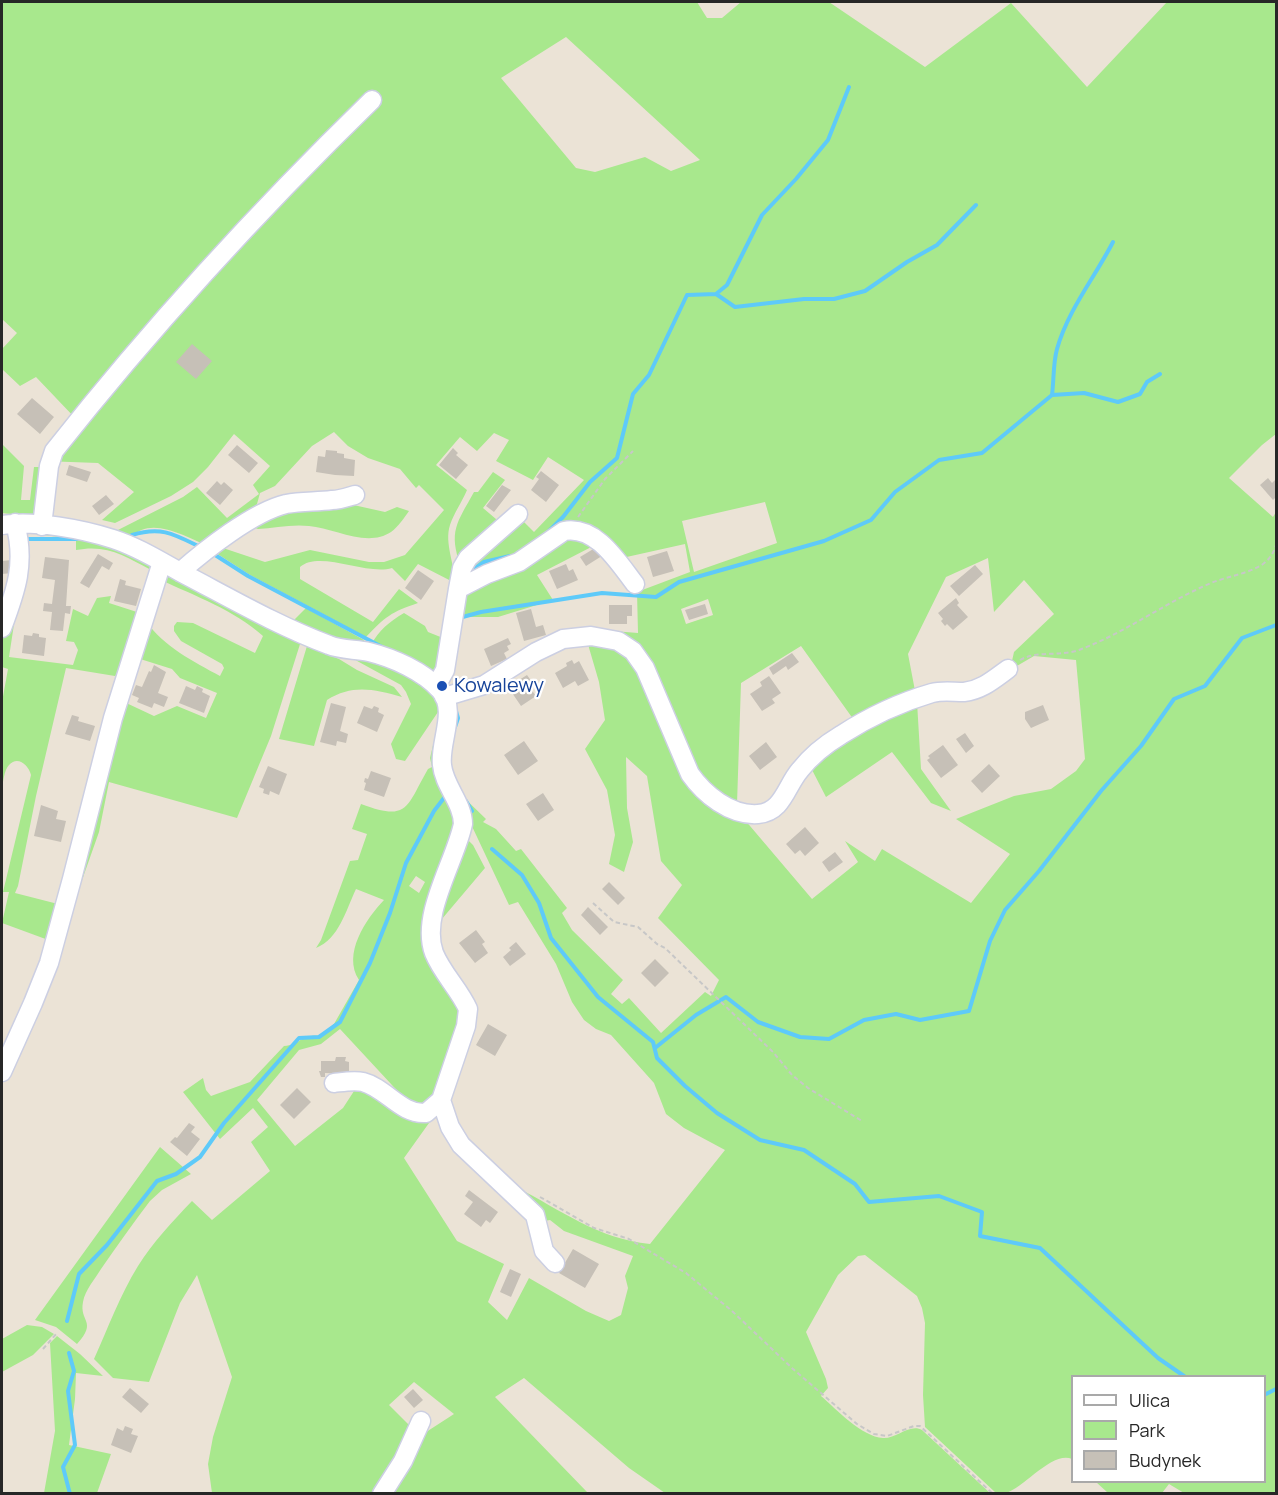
<!DOCTYPE html>
<style>
body{margin:0}
#map{position:relative;width:1278px;height:1495px;overflow:hidden;background:#ebe3d6;font-family:Manrope,sans-serif}
canvas{display:block}
.frame{position:absolute;inset:0;border:3px solid #272727;pointer-events:none}
.legend{position:absolute;left:1071px;top:1375px;width:195px;height:108px;box-sizing:border-box;background:#fff;border:2px solid #a9a9a9;margin:0;padding:8px 10px;list-style:none;font-size:18px;color:#272727}
.legend li{display:flex;align-items:center;gap:12px;height:30px}
.legend b{width:30px;border:2px solid #a9a9a9}
</style>
<div id="map">
<canvas width="1278" height="1495"></canvas>
<div class="frame"></div>
<ul class="legend">
<li><b style="height:8px;background:#fff"></b>Ulica</li>
<li><b style="height:16px;background:#a8e88d"></b>Park</li>
<li><b style="height:16px;background:#c6c0b7"></b>Budynek</li>
</ul>
</div>
<script>
const g = document.querySelector('canvas').getContext('2d');
g.lineJoin = 'round';
function paint(path, color) {
  g.fillStyle = color;
  g.fill(path, 'evenodd');
}
function trace(path, color, width, dash) {
  g.strokeStyle = color;
  g.lineWidth = width;
  g.lineCap = dash ? 'butt' : 'round';
  g.setLineDash(dash || []);
  g.stroke(path);
}
function label(font, color, halo, rows, align = 'center') {
  g.font = font + ' Manrope,sans-serif';
  g.lineWidth = 4.5;
  g.setLineDash([]);
  g.textBaseline = 'middle';
  g.strokeStyle = halo;
  g.fillStyle = color;
  for (const [text, x, y, turn = 0] of rows) {
    g.save();
    g.translate(x, y);
    g.rotate((+turn || 0) * Math.PI / 180);
    g.textAlign = isNaN(turn) ? turn : align;
    if (halo) g.strokeText(text, 0, 0);
    g.fillText(text, 0, 0);
    g.restore();
  }
}
paint(new Path2D(`
 M2,2H697L707,18H722L741,2H829L925,67L1011,3L1087,87L1167,2H1276V434L1262,445L1229,478L1273,517L1276,512V1493H1184L1169,1484L1162,1493H1108L1096,1482H1264V1376H1072V1459C1052,1451 1024,1488 1006,1493C1003,1494 999,1493 996,1493L925,1427L923,1395L925,1323L922,1308L917,1296L865,1255L858,1256L838,1275L806,1332L826,1379L828,1388L821,1396C836,1409 862,1437 883,1438C896,1439 910,1423 922,1430L990,1493H665L629,1468L524,1378L495,1397L588,1493H386L420,1436L454,1414L414,1382L389,1405L414,1430L379,1493H212L208,1464L213,1437L232,1377L197,1275L180,1303L149,1382L113,1378L94,1359C108,1328 120,1295 138,1266C153,1242 172,1222 192,1201L212,1220L270,1171L251,1142L268,1127L253,1108L220,1139L183,1092L203,1078L206,1090L211,1096L250,1082L284,1046C301,1045 300,1034 320,1036L334,1024L359,980C342,954 366,919 384,900L356,889C346,910 339,939 316,948L321,940L350,861L358,860L367,834L352,829L361,804C409,822 406,807 428,769L432,767L430,758L438,724L458,812L428,918L464,1009L437,1095L427,1108L404,1098L340,1029L321,1044L299,1050L257,1100L295,1146L343,1108L356,1088L434,1116L404,1158L457,1241L504,1264L488,1302L507,1320L529,1278L586,1311L609,1321L621,1315L628,1288L625,1276L633,1256L564,1231L550,1220L544,1221L516,1187C561,1210 598,1239 650,1244L725,1150L684,1128L666,1114L654,1083L611,1035L596,1029L584,1020L572,1002L556,964L518,902L509,905L454,788L486,819L483,822L496,829L516,851L521,849L567,908L562,913L572,930L623,980L611,994L622,1004L629,998L661,1033L705,992L711,996L719,980L658,918L682,885L661,861L647,776L626,757L627,808L633,842L624,872L609,864L615,835L607,790L585,749L605,720L599,682L587,641L606,642L633,658L684,769L739,813L812,899L858,862L845,841L875,861L882,849L971,903L1010,854L956,819L1014,796L1051,789L1076,771L1085,759L1076,660L1034,656L1010,670L1014,652L1054,614L1024,580L994,612L988,558L946,577L908,654L916,696L856,723L801,646L741,683L737,804L696,776L647,666L601,630L638,633L637,592L690,572L685,544L622,558L572,526L516,560L463,574L520,518L534,532L584,480L548,457L533,480L496,461L509,440L494,433L477,451L460,437L436,465L467,490C462,502 454,513 450,525C444,543 455,565 455,583L418,564L405,581L392,568C367,576 320,550 300,567V579L373,622L399,589L418,603C391,612 385,617 366,637L250,575L213,551L223,548L265,562L310,550L369,562H384L405,555L444,510L419,485L416,488L400,469L368,458L348,446L334,432L312,446L275,486L260,493L254,515L208,546C186,537 150,515 131,538L116,531L183,497L197,487L227,518L259,494L253,485L270,466L234,434L208,467L193,482L171,496L115,523L102,520L134,492L98,463L43,461L76,419L36,377L20,386L2,369V349L17,333L2,319ZM566,37L700,160L671,171L645,157L595,172L576,168L501,78ZM765,502L777,543L694,572L682,521ZM708,599L713,615L686,624L681,609ZM416,876L425,882L419,893L409,886Z
 M2,444L24,466L21,500H30L34,467H43L37,517L2,513Z
 M493,472L505,480L483,508L503,525L461,567C448,531 457,523 474,492H478Z
 M349,504L385,512L397,507L409,511C404,518 398,527 391,532C367,548 334,528 309,526C292,524 274,528 258,529L250,526L275,514Z
 M26,528L77,536L149,561L151,570C125,556 107,544 76,550V539L27,533Z
 M562,535L599,543L537,575L553,600L498,617H459L464,592Z
 M163,571L301,641L271,736L237,818L109,782L99,832L69,917L122,701L154,716L177,706L206,718L217,693L180,678L172,669L137,658L146,621C163,646 194,662 220,676L224,668L222,664L181,641L174,631V626L177,622L193,623L255,653L263,636C234,610 195,596 161,580Z
 M111,596L109,603L140,613L122,671L115,676L66,668L36,796L18,886L15,893L58,904L51,941L2,923L9,892H3L31,775C29,766 18,755 9,765C4,770 3,783 2,789V702L8,669L2,667V637L18,598L9,657L73,665L78,650L74,642L66,641L73,609L88,616L97,598Z
 M306,608L364,640L362,647L290,624Z
 M404,613L425,626L428,632L443,638L445,643L434,675L371,645C379,630 389,622 404,613Z
 M307,646L339,659L357,670L394,687L402,697C374,689 352,684 327,700L314,746L279,739Z
 M348,656L385,662L419,682L442,706L405,761L396,759L391,744L411,704L406,692L401,685Z
 M917,702L921,769L951,811L931,803L892,752L826,797L809,764L830,746Z
 M468,840L473,845L485,868L436,926L466,841Z
 M160,1147L191,1174L162,1190L150,1201C133,1223 117,1246 101,1269C95,1279 85,1290 83,1302C79,1322 98,1321 77,1344L56,1327L35,1320Z
 M27,1325L42,1327L54,1334L33,1355L2,1372V1339Z
 M57,1336L80,1354L103,1376L76,1373L75,1399L69,1445L111,1454L97,1493H44L55,1431L50,1343Z`), '#a8e88d');
trace(new Path2D(`
 M716,294L735,307L804,299H834L865,291L907,262L937,245L976,205
 M1052,395L1084,393L1118,402L1140,394L1147,382L1160,374
 M548,532L563,517L590,482L617,458L633,394L649,375L687,295L716,294L727,285L762,215L796,179L828,140L849,87
 M132,535C161,526 174,534 200,547
 M27,539H77
 M212,553L248,576L384,648
 M470,575V572L484,562L510,556
 M459,618L481,612L602,593L656,597L679,582L824,541L871,520L895,492L939,460L982,453L1052,395C1054,380 1053,363 1057,349C1068,310 1095,277 1113,242
 M455,727L458,718L456,711
 M466,801L472,811
 M492,849L522,875L539,903L551,938L598,997L653,1042L657,1058L685,1086L717,1113L760,1140L804,1150L855,1184L869,1202L939,1196L982,1212L980,1236L1040,1248L1158,1358L1184,1376
 M655,1048L696,1015L726,997L758,1022L800,1037L829,1039L864,1020L896,1014L920,1020L969,1011L990,941L1005,910L1039,871L1101,791L1141,746L1174,699L1205,686L1242,638L1276,625
 M67,1321L79,1274L107,1245L157,1181L176,1174L200,1157L224,1123L299,1038L319,1037L340,1022L370,963L390,913L406,863L434,811L447,794
 M69,1353L74,1371L68,1391L75,1445L63,1467L70,1494
 M1264,1395L1276,1389`), '#5ecaf9', 4);
paint(new Path2D(`
 M192,344L212,361L196,379L176,362Z
 M32,398L54,417L40,434L17,414Z
 M237,445L258,463L249,473L228,455Z
 M453,448L458,453L456,455L468,465L456,479L439,465Z
 M326,450L337,451V453L344,454V458L355,460L354,476L335,475L316,472L318,456L325,457Z
 M69,465L91,472L87,482L66,475Z
 M541,471L559,485L546,502L531,490L539,479L536,477Z
 M1268,478L1272,483L1276,479V497L1273,500L1260,485Z
 M217,481L221,485L224,482L233,490L220,505L206,493Z
 M502,485L511,490L494,512L486,506Z
 M106,495L114,504L99,515L92,506Z
 M600,545L605,554L586,566L580,557Z
 M667,551L674,571L653,577L647,557Z
 M98,554L113,563L109,570L102,566L89,588L80,583Z
 M45,557L69,560L66,606H71L70,614L65,613L63,631L50,630L52,612L43,611L44,603L52,604L55,580L42,578Z
 M12,560L13,573L2,574V561Z
 M566,564L569,571L573,569L578,580L557,589L549,571Z
 M975,565L983,574L959,596L950,586Z
 M418,570L434,581L421,600L405,588Z
 M120,579L126,581L125,585L141,589L136,606L114,601Z
 M956,598L959,603L957,605L968,617L953,630L947,624L945,626L941,621L943,619L938,613Z
 M705,604L708,614L689,620L685,610Z
 M609,605H632V616H627V624H609Z
 M531,609L536,627L543,625L546,635L524,641L516,613Z
 M33,633L39,634V637L46,638L44,656L22,653L24,635L32,636Z
 M508,638L511,644L507,646L509,650L504,653L507,659L491,666L484,649Z
 M792,653L799,662L788,670L786,666L773,675L769,668Z
 M572,660L574,664L579,661L589,680L578,686L575,681L563,688L555,673L567,666L566,663Z
 M154,665L166,672L158,693L168,697L164,707L154,703L152,708L137,702L139,698L132,695L136,685L142,687L149,671L151,672Z
 M527,675L534,685L530,688L536,696L521,706L508,687Z
 M769,676L781,693L772,699L775,703L762,711L750,694L762,686L760,682Z
 M186,686L195,690L197,686L203,689L202,692L210,696L204,713L179,703Z
 M331,703L346,707L340,731L348,734L346,743L337,741L336,746L320,742Z
 M1043,705L1049,720L1031,728L1025,719V712Z
 M364,706L372,709L374,706L379,708L378,712L384,715L377,732L357,723Z
 M72,715L79,717L78,721L95,726L90,741L65,734Z
 M965,733L974,746L966,753L956,739Z
 M524,741L538,761L518,775L504,755Z
 M766,742L777,757L760,770L749,756Z
 M943,745L958,765L941,778L927,760L930,758L928,756Z
 M989,764L1000,776L982,793L971,781Z
 M268,766L287,774L279,795L270,791L269,795L263,793L264,789L259,787Z
 M371,771L391,778L384,797L364,790L366,783L364,782L365,778L368,779Z
 M543,793L554,810L538,821L526,804Z
 M41,805L58,811L56,819L66,821L61,842L34,836Z
 M805,827L819,843L805,856L800,850L795,854L786,844Z
 M835,852L843,862L829,872L822,862Z
 M609,882L625,898L618,905L602,889Z
 M588,907L608,927L600,935L581,915Z
 M476,930L485,942L482,944L488,953L475,963L459,943Z
 M516,942L526,954L510,966L503,957L511,950L509,948Z
 M655,959L669,973L655,987L641,973Z
 M488,1024L507,1035L495,1056L476,1045Z
 M336,1057H346L345,1061L349,1062V1074L325,1073V1077H321L319,1071H321V1061H335Z
 M297,1088L311,1102L294,1119L280,1105Z
 M189,1123L195,1127L191,1132L200,1139L187,1156L170,1142L175,1137L177,1138Z
 M469,1190L498,1212L490,1223L486,1220L481,1227L464,1214L473,1202L465,1196Z
 M573,1249L599,1264L585,1288L559,1273Z
 M510,1269L521,1274L511,1297L500,1292Z
 M130,1388L149,1404L141,1413L122,1397Z
 M413,1389L423,1400L414,1408L404,1397Z
 M125,1426L133,1429L131,1434L138,1436L131,1453L111,1445L117,1428L123,1431Z`), '#c6c0b7');
const minor = new Path2D(`
 M2,525C34,520 82,529 113,539C138,547 160,561 182,573C230,598 278,626 329,645C341,650 356,649 369,652C393,658 423,671 440,690C458,710 439,742 442,765C444,786 463,803 463,824C455,862 420,915 434,953C442,973 459,989 468,1009L466,1026L441,1100L426,1113C401,1115 386,1088 363,1082C354,1080 343,1082 334,1083
 M42,526L49,466L54,451C152,327 259,210 372,100
 M180,572C205,550 253,512 286,504C302,501 316,502 332,500C340,500 348,497 355,495
 M458,589L462,568L468,558L518,514
 M2,628C16,591 26,563 15,523
 M436,686L445,670L458,589L487,574L519,562L564,531C596,525 618,562 635,584
 M444,697L484,685L536,652L563,639L591,636L618,641L633,651L645,668L690,774C704,794 730,816 758,814C783,812 786,786 800,770C811,756 826,744 841,735C869,717 901,702 932,693C943,690 953,692 964,692C982,690 994,679 1008,669
 M2,1072L33,1003L49,963L72,879L113,718L162,562
 M441,1100L450,1127L461,1145L535,1215L544,1251L555,1263
 M382,1494L403,1461L421,1421`);
trace(minor, '#cccfe2', 21);
trace(new Path2D(`
 M578,517L605,479L633,451
 M1020,660C1038,650 1059,657 1079,650C1125,633 1166,602 1211,583C1228,576 1248,574 1263,564C1270,559 1274,552 1276,545
 M593,903L614,922L638,927L657,944L665,948L773,1052L792,1075L808,1088L862,1121
 M540,1197L594,1228L629,1239L686,1273L732,1311L793,1369L857,1424L874,1434L887,1436L914,1426H920L993,1494
 M43,1349L57,1333`), '#c7c7c7', 2, [4.5, 3]);
trace(minor, '#fff', 18);
for (const [x, y, r, color] of [
 [442,686,6,"#1a4fb4"]
]) {
  const dot = new Path2D();
  dot.arc(x, y, r, 0, 2 * Math.PI);
  g.fillStyle = color;
  g.fill(dot);
  trace(dot, '#fff', 2);
}
label('20px', '#164399', '#fff', [
 ["Kowalewy",454,686]
], 'left');
</script>
